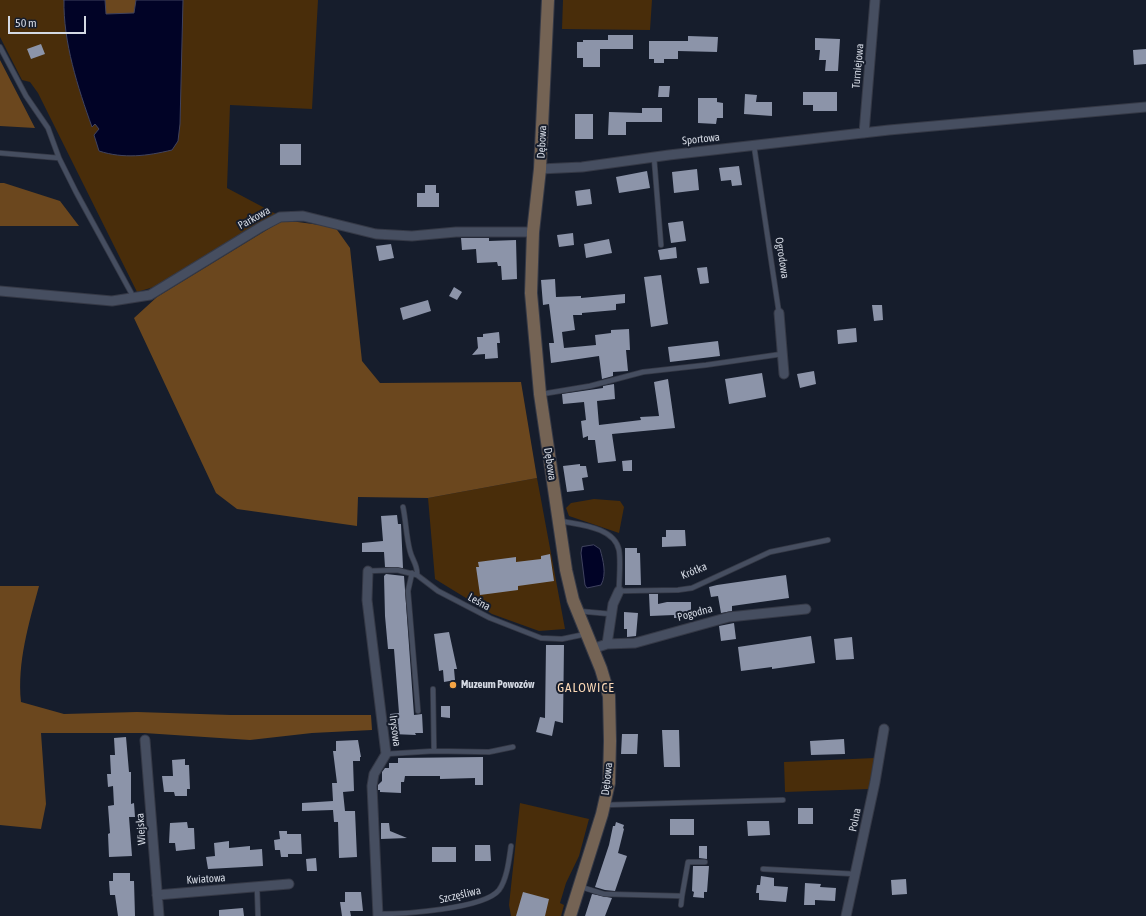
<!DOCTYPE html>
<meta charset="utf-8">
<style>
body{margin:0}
#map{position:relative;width:1146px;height:916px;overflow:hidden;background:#161d2c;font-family:"Asap Condensed",sans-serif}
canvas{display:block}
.scale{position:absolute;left:8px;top:16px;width:78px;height:18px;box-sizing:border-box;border:2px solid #d4d9e3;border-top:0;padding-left:5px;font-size:12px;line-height:14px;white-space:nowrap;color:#d4d9e3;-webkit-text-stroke:3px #161d2c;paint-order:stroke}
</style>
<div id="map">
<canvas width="1146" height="916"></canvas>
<div class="scale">50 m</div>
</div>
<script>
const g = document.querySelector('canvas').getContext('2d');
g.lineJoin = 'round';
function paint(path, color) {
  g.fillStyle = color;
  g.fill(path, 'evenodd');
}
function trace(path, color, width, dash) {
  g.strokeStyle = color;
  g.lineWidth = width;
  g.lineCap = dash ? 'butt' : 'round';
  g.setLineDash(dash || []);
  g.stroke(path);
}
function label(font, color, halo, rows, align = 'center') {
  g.font = font + ' "Asap Condensed",sans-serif';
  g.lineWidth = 4;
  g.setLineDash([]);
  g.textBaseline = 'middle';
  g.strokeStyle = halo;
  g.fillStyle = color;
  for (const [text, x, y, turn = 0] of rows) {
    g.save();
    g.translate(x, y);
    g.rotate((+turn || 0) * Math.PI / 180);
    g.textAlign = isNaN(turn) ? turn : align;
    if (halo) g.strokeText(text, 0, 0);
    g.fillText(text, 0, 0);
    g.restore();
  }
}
paint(new Path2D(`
 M0,0H318L312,109L230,105L227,188L276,214L157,286L137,292L38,93L30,82L22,80L0,37Z
 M563,0H652L650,30L562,29Z
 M537,478L565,629L539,631L492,614L435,579L428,498Z
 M594,499L620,501L624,507L619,533L569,516L566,508L571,503Z
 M875,758L869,789L785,792L784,762Z
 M520,803L589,819L579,856L566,883L560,903L564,905L561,916H511L509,905Z`), '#492d0a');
paint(new Path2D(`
 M105,0H136L135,13L106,14Z
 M0,60L35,128L0,126Z
 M0,183H4L60,201L79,226H0Z
 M283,220L335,227L350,248L362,361L380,383L521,382L537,478L428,498L358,497L357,526L237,509L216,493L134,318L157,297Z
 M0,586H39C29,623 17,662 21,702L64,714L137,712L231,715H371L372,730L312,733L250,740L144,733H41L46,804L41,829L0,825Z`), '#6b471e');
const water = new Path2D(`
 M64,0H105L106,14L134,13L136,0H183L180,124L178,141L172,150C147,156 124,159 99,151L94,135L99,129L95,124L92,127C78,88 63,42 64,0Z
 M594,545L600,549C603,560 607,574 601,585L587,588L585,585L581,553L582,547Z`);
paint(water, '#010326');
trace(water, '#40435f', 1);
paint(new Path2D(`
 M608,35H633V49H600V67H583V58H577V42H583V40H608Z
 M688,36L718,37L717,52L678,51V59H664V63H654V59H649V41H688Z
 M815,38L840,39L838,71H825L826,60H819L820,50H815Z
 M41,44L45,54L31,59L27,49Z
 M1146,49V64L1134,65L1133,50Z
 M659,86H670L669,97H658Z
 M803,92H837V111H813V105H803Z
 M745,94L757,95L756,102H772V116L744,114Z
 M698,98H717V102L723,103V118H717L716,124L698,123Z
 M642,108H662V122H626V135H608L609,112L642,113Z
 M575,114H593V139H575Z
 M280,144H301V165H280Z
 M739,166L742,185L732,186L731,180L721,181L719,168Z
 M697,169L699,190L674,193L672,172Z
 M647,171L650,188L619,193L616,177Z
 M425,185H436V193H439V207H417V193H425Z
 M590,189L592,204L577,206L575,191Z
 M683,221L686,241L671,243L668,223Z
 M573,233L574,245L559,247L557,235Z
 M461,238H489V241L516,240L517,279L502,280L501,266H498L497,262L477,263L476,249L462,250Z
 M609,239L612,253L586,258L584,244Z
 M391,244L394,258L379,261L376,246Z
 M676,247L677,258L660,260L658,250Z
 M707,267L709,283L700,284L697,268Z
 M661,275L668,324L651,327L644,277Z
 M555,279L556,297L581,296V298L625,294V303L616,304V310L582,313V315H573L575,330L562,332L564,348L596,345L595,335L611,333V330L629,329L630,350H626L628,371L613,372V376L602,379L599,356L551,363L549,343H554L549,304L543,305L541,280Z
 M454,287L462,292L457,300L449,296Z
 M428,300L431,311L403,320L400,308Z
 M872,305H882L883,320L874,321Z
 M856,328L857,342L838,344L837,330Z
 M499,332L500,343H497L498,358L485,359V354L472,355L478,348L477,337H483V334Z
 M718,341L720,356L670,362L668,347Z
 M814,371L816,384L800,388L797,374Z
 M762,373L766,397L729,404L725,379Z
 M668,379L675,428L612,434L616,461L598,463L595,440H588V436L583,438L581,421L586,420L584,402L563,404L562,394L603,388V386L614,384L615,399L597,401L599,425L641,420L640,417L659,416L654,382Z
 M632,460V471H623L622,461Z
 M580,464V466H586L588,477L582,478L584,490L567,492L563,466Z
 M397,515L398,524H401L403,568L385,567L384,552H362V543L383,541L381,516Z
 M666,530H685L686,546L662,547V537H666Z
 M625,548H637V553H640L641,585H625Z
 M550,554L554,581L518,586V590L480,595L476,567H479L478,562L516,557V562L541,559V556Z
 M386,574L404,576L414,715L422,714L423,733H415L416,735L392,734L390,714L399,713L394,649H388L385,616L384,576Z
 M786,575L789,598L732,606V611L721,613L718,596L711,597L709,587L717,585Z
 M649,594H658V604L667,602H691V618H674V615L650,616Z
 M624,612L638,613L636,636L627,637V629H624Z
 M734,623L736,639L721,641L719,626Z
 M449,632L457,669H454L455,680L444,682L443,670L439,671L434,634Z
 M811,636L815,663L772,669V667L741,671L738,647Z
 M852,637L854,659L836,660L834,639Z
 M546,645H564L563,723L555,721L552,736L536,732L540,717L545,718Z
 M441,706H450V718L441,717Z
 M662,730H679L680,767H664Z
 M622,734H638L637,754H621Z
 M126,737L129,772H131V804L134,803L135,817H129L132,856L109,857L108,834L110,833L108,806L114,805L113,786L108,787L107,774H111L110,755H115L114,738Z
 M844,739L845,754L811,755L810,741Z
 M358,740L361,757H360V761H353L354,791L343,792L345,811H355L357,857L339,858L338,822H334L333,810L302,811V803L333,801L332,783H337L333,751H336V741Z
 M483,757V785H475V778L440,779V776H405L404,782H401V793L380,792V790H378V785L382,781V772L385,768H389V763H398V758Z
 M185,759V765H189L190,789H187V796H175L174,792H164L162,776H173L172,760Z
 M798,808H813V824H798Z
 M670,819H694V835H670Z
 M747,821H769L770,835L748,836Z
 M187,822L188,828H194L195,849L176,851L175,843H169L170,823Z
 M616,822L624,825L623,828L624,829L618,853L627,856L615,891L605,890L595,887L609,845L613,826H615Z
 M381,823H389L390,831L407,838L381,839Z
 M279,831H287V834H301L302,854H288V857H281L280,850H275L274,840L280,839Z
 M229,841V848L250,846V850L262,849L263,866L208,869L206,857L215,856L214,843Z
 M475,845H490L491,861H475Z
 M699,846H707V859L699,858Z
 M432,847H456V862H432Z
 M316,858L317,871H307L306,859Z
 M693,866H709L707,892H704V898L693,897L694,892L692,891Z
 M113,873H130V881H134L135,916H118L115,895H110L109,881H113Z
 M761,876L774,878V886L788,887L786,902L759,900V893H756L757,885H760Z
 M906,879L907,894L892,895L891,880Z
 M805,883L821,884L820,887L836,888L835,901L815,900V905H804Z
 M345,892H361L363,911H350L351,916H342L340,902H345Z
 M523,892L549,899L545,916H516Z
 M592,894L612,898L605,916H585Z
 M243,908L244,916H219V910Z`), '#8c94a9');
const lane = new Path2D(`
 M0,47L26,96L48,128L59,158
 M754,146L779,313
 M0,153L59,158L76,192L134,298
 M654,157L661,245
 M542,394L590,386L643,372L706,365L782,354
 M403,507C406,521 406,536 410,551C412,560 418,565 417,575
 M561,521C580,525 614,527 619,550C621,563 619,578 619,591L678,590L692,588L770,552L828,540
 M368,571L397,570L417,575L438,591L490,618L541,638L562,639L586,634
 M412,573L408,591L418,711
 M578,611L611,614
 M433,689L434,751
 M386,754L434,751L489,752L513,747
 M604,805L783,800
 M763,869L855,874
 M257,887L258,916
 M581,887L604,894L682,896L688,862H705
 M681,905L682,896
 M378,914C403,914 484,909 499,890C507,879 509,860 511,846`);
const street = new Path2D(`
 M864,133L875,0
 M540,169L582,167L669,155L889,130L1146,107
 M0,291L112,301L150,295L261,227L280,217L303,216L376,234L412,236L456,232H533
 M779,313L784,374
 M368,571L367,600L386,754L374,774L372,786L378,916
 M607,644L613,604L619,591
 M592,649L607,644L635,643L729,617L806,609
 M145,740L159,916
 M157,895L289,884
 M846,916L875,782L884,729`);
const secondary = new Path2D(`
 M548,0L540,169L533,232L531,293L540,394L566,570L573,600L601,669L609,696L610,741L609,783L602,814L570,916`);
trace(lane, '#353946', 6);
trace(street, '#353946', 11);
trace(secondary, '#353946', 14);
trace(lane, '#464e60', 4.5);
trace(street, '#464e60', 9);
trace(secondary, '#746354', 12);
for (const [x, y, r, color] of [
 [453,685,4,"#f4a444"]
]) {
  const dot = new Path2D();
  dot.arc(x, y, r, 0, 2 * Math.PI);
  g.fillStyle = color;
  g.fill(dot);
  trace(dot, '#161d2c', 1.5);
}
label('11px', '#d4d9e3', '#161d2c', [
 ["Turniejowa",858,66,-85],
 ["Sportowa",701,139,-6],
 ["Dębowa",542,142,-87],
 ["Parkowa",254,218,-29],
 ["Ogrodowa",782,258,81],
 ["Dębowa",550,464,81],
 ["Krótka",694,571,-22],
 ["Leśna",479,602,28],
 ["Pogodna",695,613,-15],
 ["Irysowa",395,731,82],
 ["Dębowa",607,779,-84],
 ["Polna",855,820,-78],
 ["Wiejska",141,829,-94],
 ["Kwiatowa",206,879,-4],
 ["Szczęśliwa",460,895,-13]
]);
label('bold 11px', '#d4d9e3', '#161d2c', [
 ["Muzeum Powozów",461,685]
], 'left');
g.letterSpacing = '1px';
label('13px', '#fcd9b6', '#161d2c', [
 ["GALOWICE",586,688]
]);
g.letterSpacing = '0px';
</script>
